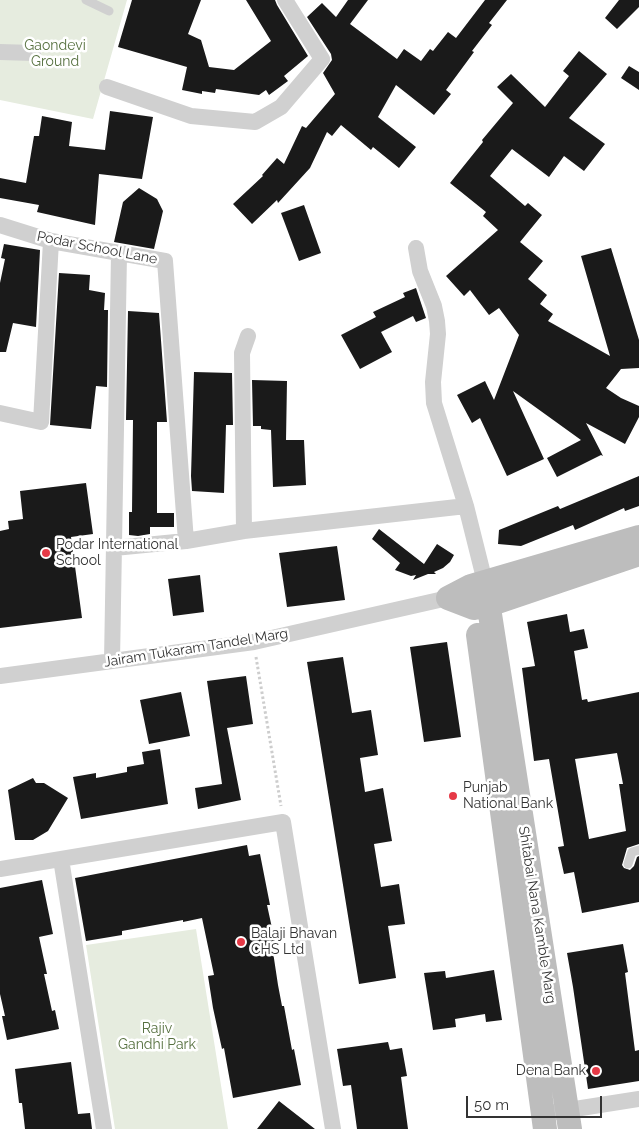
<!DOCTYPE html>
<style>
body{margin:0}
#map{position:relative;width:639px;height:1129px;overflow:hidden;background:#fff;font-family:Raleway,sans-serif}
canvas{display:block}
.scale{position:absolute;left:466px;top:1096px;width:136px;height:22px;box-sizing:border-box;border:2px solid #333;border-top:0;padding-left:6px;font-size:15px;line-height:18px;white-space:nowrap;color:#333;-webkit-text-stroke:4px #fff;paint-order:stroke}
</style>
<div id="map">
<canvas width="639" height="1129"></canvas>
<div class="scale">50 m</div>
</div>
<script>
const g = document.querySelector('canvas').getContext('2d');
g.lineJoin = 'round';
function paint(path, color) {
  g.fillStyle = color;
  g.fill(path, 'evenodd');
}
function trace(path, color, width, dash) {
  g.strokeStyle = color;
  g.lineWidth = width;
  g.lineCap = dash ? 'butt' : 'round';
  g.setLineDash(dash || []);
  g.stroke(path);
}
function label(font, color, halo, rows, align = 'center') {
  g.font = font + ' Raleway,sans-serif';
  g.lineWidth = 5;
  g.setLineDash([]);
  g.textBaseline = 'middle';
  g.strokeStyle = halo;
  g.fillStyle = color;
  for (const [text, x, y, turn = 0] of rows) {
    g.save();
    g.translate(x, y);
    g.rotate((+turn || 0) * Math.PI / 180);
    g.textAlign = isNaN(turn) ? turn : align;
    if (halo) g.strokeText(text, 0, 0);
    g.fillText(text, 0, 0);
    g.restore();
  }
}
paint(new Path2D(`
 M0,0H127L93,119L0,100Z
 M196,929L228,1129H115L86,945Z`), '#e6ecdf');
paint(new Path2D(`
 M132,0H201L188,34L201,40L209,67L234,70L271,41L246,0H275L277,5L308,56L284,76L288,81L269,95L266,90L259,95L216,89L215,93L202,91V94L182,90L187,67L118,47Z
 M348,0H368L350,24L397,59L404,49L421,61L430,49L433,51L448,32L456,38L485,0H507L489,23L492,25L472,51L474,52L446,90L451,94L434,115L396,85L378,117L416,147L399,168L373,147L371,150L341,125L332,136L327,132L310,168L278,203L277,200L252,224L233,204L263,176L262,175L277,158L284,164L302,126L306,128L335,94L323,73L332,60L331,54L307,17L322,3L336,17Z
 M619,0H639V7L617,29L605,18Z
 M579,51L607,74L569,118L605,144L584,171L564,156L549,177L512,149L490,176L525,206L528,203L542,215L520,242L543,261L528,279L547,295L540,304L553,314L548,321L610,356L581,256L611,248L639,340V368L621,369L606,388L621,398L639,406V417L625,444L586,423L603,456L601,455L557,477L547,458L581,440L513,391L544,459L507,476L480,418L472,423L457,395L485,381L494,400L519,335L499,308L489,315L470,290L464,296L446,276L498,230L483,216L486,212L450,183L483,142L482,140L513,103L497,87L511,74L545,107L569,76L563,71Z
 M629,66L639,72V90L621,78Z
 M110,111L153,117L142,179L99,174L95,225L37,212L39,205L0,198V178L26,183L34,136H39L42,116L72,122L69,146L105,150Z
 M139,188L157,199L163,211L154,249L114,242L123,202Z
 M304,205L321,253L299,261L281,213Z
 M4,244L40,250L36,327L13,323L6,352H0V283L5,259L1,258Z
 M59,273L90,275L89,290L105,293L104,310H108L107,387L96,386L91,429L50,425Z
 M416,288L426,318L416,322L413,316L381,332L392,352L360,369L341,335L376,317L373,312L405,297L403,293Z
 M128,311L159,313L167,422H157V513H174V527H150V534L138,536L129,535V512H132L133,420H126Z
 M194,372L232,373L233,425H226L224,493L192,491L191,476Z
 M252,380L287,381L286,440H304L306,485L273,487L271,430L261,429V426H253Z
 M639,476V506L625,511L624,508L575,530L573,525L521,546L498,544L499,530L558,506L560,509Z
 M86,483L93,534L71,537L82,618L0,628V531L9,529L8,521L23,519L20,491Z
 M379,529L424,564L437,544L454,555L450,562L443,568L434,572L436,574H428L413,580L416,575L411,576L395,570L400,563L372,539Z
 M337,546L345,600L287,607L279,553Z
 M200,575L204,612L173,616L168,579Z
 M567,614L570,632L584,629L588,648L574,651L582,700L587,699L588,702L639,692V844L627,848L622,865L624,868L630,870L634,866L637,857L639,856V902L582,913L574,872L564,874L558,847L564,846L549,759L534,761L522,668L535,666L527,622ZM617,753L623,784H619L626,831L589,839L575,759Z
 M447,642L461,737L424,742L410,647Z
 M343,657L352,713L371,710L378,755L360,758L365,792L383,788L392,841L374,844L381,887L399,884L405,924L388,926L396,978L359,984L307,662Z
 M246,676L253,724L227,728L241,800L198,809L195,788L222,784L207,681Z
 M181,692L190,736L149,744L140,700Z
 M160,749L168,804L81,819L73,777L96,773V778L127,772V767L144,764L142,752Z
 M33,778L36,783H44L68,798L48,831L33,840H15L8,790Z
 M247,845L249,856L260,854L270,905H267L277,951L273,952L278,985L282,1006H284L292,1050L294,1049L301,1085L233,1098L224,1048L222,1049L213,1008L208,976L214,975L202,918L183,922V920L122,931V935L86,941L75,878Z
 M42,880L53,934L39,937L47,974H44L52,1011L55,1010L59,1029L7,1040L2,1016H5L0,994V888Z
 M623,944L628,972L625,973L635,1051L639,1050V1081L588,1089L573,987L567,953Z
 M494,970L502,1020L486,1022L485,1014L455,1019L456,1027L433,1030L424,973L445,971L446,978Z
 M388,1042L390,1050L402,1048L407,1076L401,1077L408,1129H357L351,1085L343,1086L337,1049Z
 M71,1062L78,1114L90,1113L92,1129H25L22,1103H19L15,1069Z
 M279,1101L315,1129H257Z`), '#1a1a1a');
trace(new Path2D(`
 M256,657L281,806`), '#cdcdcd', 3, [2.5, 2.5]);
trace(new Path2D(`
 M86,0L109,11
 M628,864L632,852L639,850`), '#d0d0d0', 9);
trace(new Path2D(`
 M0,52L33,53
 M107,87L191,116L255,122L281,107L322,59L285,0
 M0,225L51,241L165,261L186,541L114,548
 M416,248L420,271L434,306L437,321L438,334L433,382L434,403L466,506L485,582
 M248,336L242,353L244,531L466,506
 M0,413L41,422L51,241
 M186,541L244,531
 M112,661L119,254
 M0,676L254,642L448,598
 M61,859L104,1129
 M0,869L283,822L333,1129
 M543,1114L639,1099`), '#d0d0d0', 16);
trace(new Path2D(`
 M485,582L570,1129
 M448,598L474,608L489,605L639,554
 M448,598L471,586L639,537
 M478,635L545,1129`), '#bdbdbd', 24);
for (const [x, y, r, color] of [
 [46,553,5,"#e63946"],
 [453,796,5,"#e63946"],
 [241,942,5,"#e63946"],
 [596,1071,5,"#e63946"]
]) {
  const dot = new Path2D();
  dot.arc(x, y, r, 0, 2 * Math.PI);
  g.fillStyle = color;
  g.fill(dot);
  trace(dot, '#fff', 2);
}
label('14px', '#56703f', '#fff', [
 ["Gaondevi",55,46],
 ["Ground",55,62],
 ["Rajiv",157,1029],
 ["Gandhi Park",157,1045]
]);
label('14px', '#333', '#fff', [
 ["Podar School Lane",97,248,11],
 ["Jairam Tukaram Tandel Marg",196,648,-9],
 ["Shitabai Nana Kamble Marg",537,915,81]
]);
label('14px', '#333', '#fff', [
 ["Podar International",56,545],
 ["School",56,561],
 ["Punjab",463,788],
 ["National Bank",463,804],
 ["Balaji Bhavan",251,934],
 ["CHS Ltd",251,950],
 ["Dena Bank",586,1071,"right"]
], 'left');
</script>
